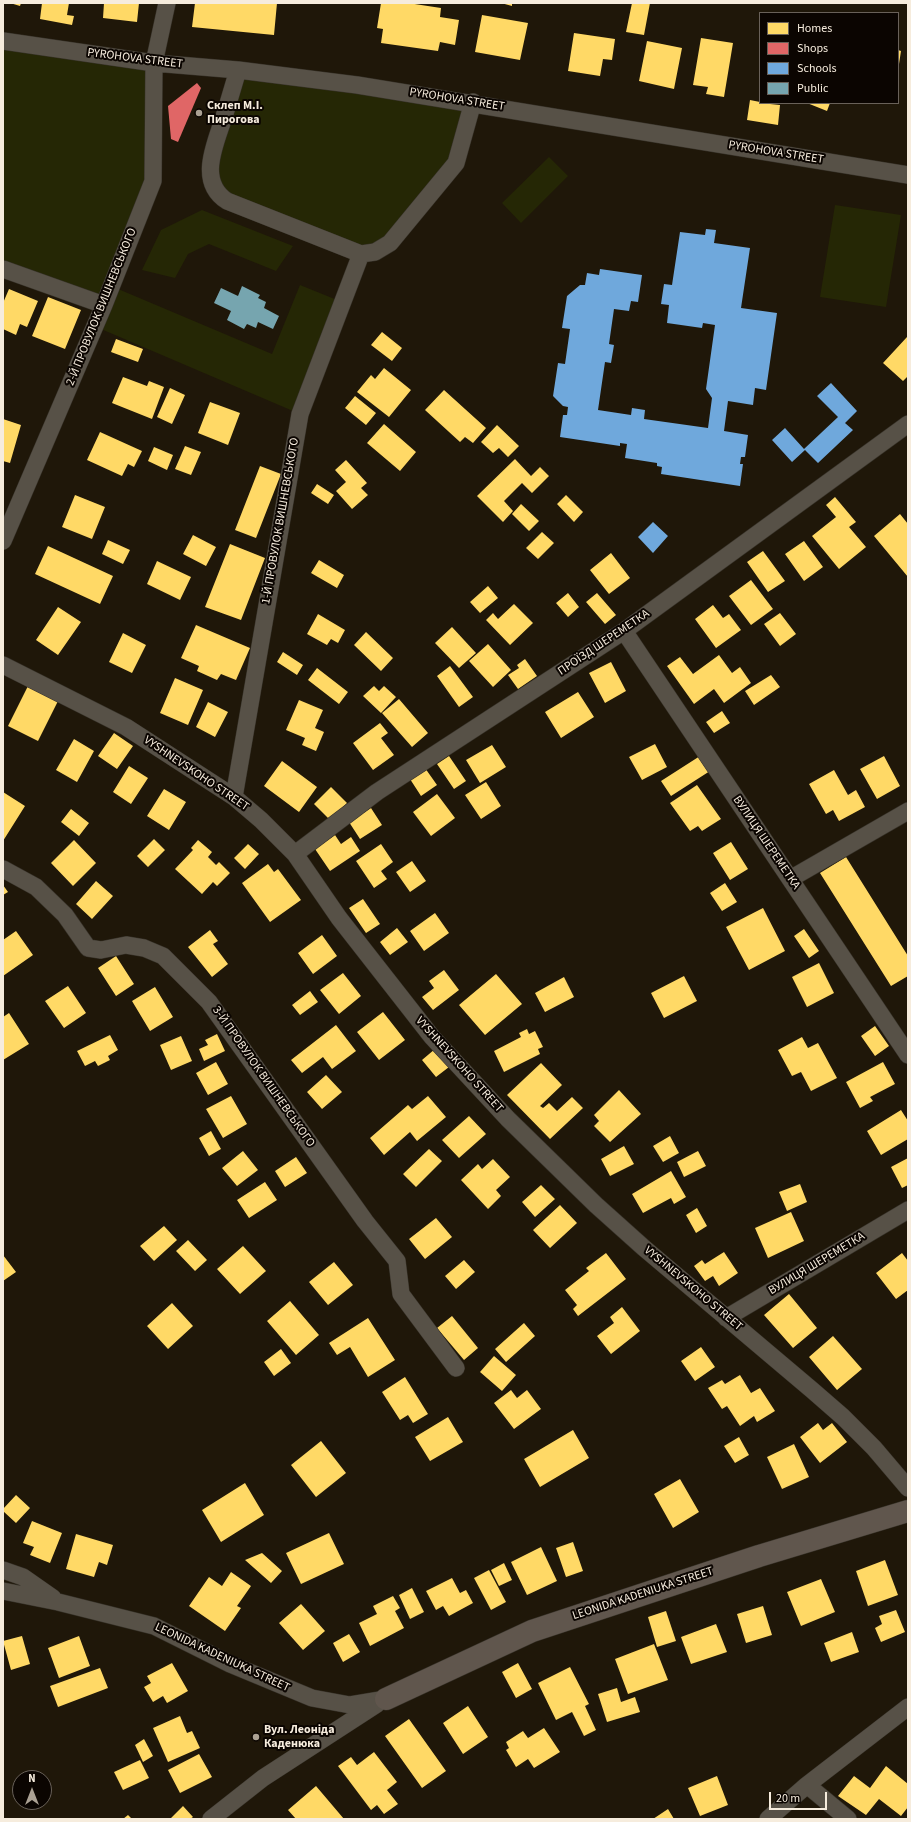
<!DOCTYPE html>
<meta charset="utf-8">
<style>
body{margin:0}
#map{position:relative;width:911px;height:1822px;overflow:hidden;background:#1f1709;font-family:"Source Sans 3",sans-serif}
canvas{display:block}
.frame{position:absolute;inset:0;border:4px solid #f6ecdd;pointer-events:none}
.legend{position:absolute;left:759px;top:12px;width:140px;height:92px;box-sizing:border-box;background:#0b0501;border:1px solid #696159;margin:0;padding:5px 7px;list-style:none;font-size:12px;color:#f6ecdd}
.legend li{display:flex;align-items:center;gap:8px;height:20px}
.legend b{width:20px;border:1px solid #696159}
.north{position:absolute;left:12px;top:1770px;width:40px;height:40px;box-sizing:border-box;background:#0b0501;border:1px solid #696159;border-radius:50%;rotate:0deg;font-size:11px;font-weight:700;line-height:16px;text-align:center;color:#f6ecdd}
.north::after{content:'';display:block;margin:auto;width:14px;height:18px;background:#aba193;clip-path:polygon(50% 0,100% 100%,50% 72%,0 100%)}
.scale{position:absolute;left:769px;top:1792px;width:58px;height:18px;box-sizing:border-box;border:2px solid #f6ecdd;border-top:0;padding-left:5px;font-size:12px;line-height:14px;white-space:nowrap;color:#f6ecdd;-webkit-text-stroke:3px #0b0501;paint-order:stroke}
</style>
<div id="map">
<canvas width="911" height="1822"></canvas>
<div class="frame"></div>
<ul class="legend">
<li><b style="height:11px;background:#ffd966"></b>Homes</li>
<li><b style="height:11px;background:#e06666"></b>Shops</li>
<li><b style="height:11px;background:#6fa8dc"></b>Schools</li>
<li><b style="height:11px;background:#76a5af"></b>Public</li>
</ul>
<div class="north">N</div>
<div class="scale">20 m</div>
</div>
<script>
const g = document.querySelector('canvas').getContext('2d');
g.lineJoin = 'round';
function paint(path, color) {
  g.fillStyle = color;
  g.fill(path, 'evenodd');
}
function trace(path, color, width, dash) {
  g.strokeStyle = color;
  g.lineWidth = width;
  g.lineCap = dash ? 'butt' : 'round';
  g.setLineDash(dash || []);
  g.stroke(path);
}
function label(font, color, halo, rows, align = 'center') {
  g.font = font + ' "Source Sans 3",sans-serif';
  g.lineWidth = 4;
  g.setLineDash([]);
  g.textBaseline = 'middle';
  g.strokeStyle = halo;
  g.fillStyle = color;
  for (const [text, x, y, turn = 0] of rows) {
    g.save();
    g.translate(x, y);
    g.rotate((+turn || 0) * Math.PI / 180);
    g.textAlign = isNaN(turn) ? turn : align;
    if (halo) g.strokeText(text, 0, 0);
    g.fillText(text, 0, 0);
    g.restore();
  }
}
paint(new Path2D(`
 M3,41L154,63L153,181L111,286L272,354L300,285L342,302L300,414L94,326L104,305L3,269Z
 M238,70L473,102L456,163L375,252L227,201L211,157Z
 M549,157L568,176L521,223L502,203Z
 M835,205L901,215L886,307L820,297Z
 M202,210L293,246L276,271L209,244L188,254L175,278L142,270L161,230Z`), '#252705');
paint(new Path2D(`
 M10,3H21L20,6Z
 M42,3H69L67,15L74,16L72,25L40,19Z
 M104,3H139L137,22L103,18Z
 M195,3H277L274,35L192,27Z
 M381,3H408L441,8L440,17L459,20L455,45L440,42L438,51L381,43L383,29L377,28Z
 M501,3H512V6Z
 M632,3H650L644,35L626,32Z
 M482,15L528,23L520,60L475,52Z
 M574,33L615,39L612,60L603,59L600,76L568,71Z
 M701,38L733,43L724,97L706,94L708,87L693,85Z
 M647,41L682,48L674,89L639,81Z
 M898,50L901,51L899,64H898Z
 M750,100L760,102V103L780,105L778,125L747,120Z
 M807,103H830L827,111Z
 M9,289L38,301L27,327L20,324L16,335L3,329V303Z
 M48,297L81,310L65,349L32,336Z
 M382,332L402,348L392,361L371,345Z
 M907,337L908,376L903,381L883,363Z
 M116,339L143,349L138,362L111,352Z
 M384,368L411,390L389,417L357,392L371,375L375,379Z
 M123,377L147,386L149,381L164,387L152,419L112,403Z
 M170,388L185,395L172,424L157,417Z
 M444,390L486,428L473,443L465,437L460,442L425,410Z
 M355,396L376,413L366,425L345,408Z
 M210,402L240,413L228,445L198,433Z
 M3,419L21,425L10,463L3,461Z
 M384,424L416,452L400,471L367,443Z
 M497,425L519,446L508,457L499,448L493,453L481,442Z
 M100,432L142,451L134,467L128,464L122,476L87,460Z
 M185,446L201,452L191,475L175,469Z
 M154,447L173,455L167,470L148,461Z
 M515,459L531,476L540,467L549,476L532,493L522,483L504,501L513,511L503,522L477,496Z
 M346,460L367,483L361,488L368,495L352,509L336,491L346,482L335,470Z
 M260,466L281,474L256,538L235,530Z
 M317,484L334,495L328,504L311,493Z
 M75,495L105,507L92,539L62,527Z
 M566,495L583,512L574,522L557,504Z
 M835,497L856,522L849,527L866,547L839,569L812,536L836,517L826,505Z
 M521,504L539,521L529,531L512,514Z
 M900,514L908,524V577L874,536Z
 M542,532L554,543L538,559L526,548Z
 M193,535L216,547L206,566L183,554Z
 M108,540L130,550L123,564L102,554Z
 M804,541L823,567L804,581L785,554Z
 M230,544L265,558L241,620L205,607Z
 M48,546L113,576L100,604L35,574Z
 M763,551L785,581L768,592L747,562Z
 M611,553L630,578L609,594L590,570Z
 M319,560L344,575L337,588L311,573Z
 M157,561L191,577L180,600L147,584Z
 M751,580L773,609L751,625L729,596Z
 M488,586L498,598L480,613L470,602Z
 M568,593L579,607L568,617L556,603Z
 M597,593L616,615L605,624L586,602Z
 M514,604L533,623L510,645L486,620L493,613L498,619Z
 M713,605L723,618L729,614L741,630L716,648L695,619Z
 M58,607L81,622L58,655L36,640Z
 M780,613L796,634L780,646L764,624Z
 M318,614L345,630L338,643L331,639L327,645L307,634Z
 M196,625L250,648L236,680L221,674L217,680L197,671L199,666L181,658Z
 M452,627L476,653L459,668L435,643Z
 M366,632L393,658L381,671L354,645Z
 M123,633L146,645L132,673L109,662Z
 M488,644L511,670L493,687L469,661Z
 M283,652L303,665L297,675L277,662Z
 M719,655L732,673L740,667L751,683L724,703L714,689L694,704L667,666L680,657L693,674Z
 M525,659L537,676L518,689L508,675L519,668L517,665Z
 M611,662L626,691L605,703L589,673Z
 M450,666L473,697L459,707L437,676Z
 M317,668L348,692L339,704L308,680Z
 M771,675L780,687L754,705L745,691Z
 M175,678L203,690L188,725L160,713Z
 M28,686L58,701L38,741L8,726Z
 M374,686L379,691L384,686L396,697L381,713L363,696Z
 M578,692L594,717L561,738L545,712Z
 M399,699L428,733L412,747L382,713Z
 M299,700L323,710L315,728L324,732L316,751L302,745L305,738L286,730Z
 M208,702L228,712L215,737L196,727Z
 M722,711L730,723L714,733L706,722Z
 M380,723L388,733L381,738L394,755L373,770L353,743Z
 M114,733L133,746L117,769L98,756Z
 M74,739L94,751L77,782L56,770Z
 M655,744L667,767L642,780L629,757Z
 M492,745L506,767L480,783L466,760Z
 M449,756L466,781L454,789L437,764Z
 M700,756L710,771L671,796L661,781Z
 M884,756L900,786L877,799L860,769Z
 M282,761L317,787L299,812L264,786Z
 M129,766L148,778L131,804L113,792Z
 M425,768L437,785L421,796L410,779Z
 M834,770L848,795L856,790L865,807L839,821L833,810L826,814L809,784Z
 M486,782L501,806L481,819L465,795Z
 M697,785L721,819L702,831L698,826L690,831L670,803Z
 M331,787L347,803L330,820L314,804Z
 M164,789L186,802L169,830L147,816Z
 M3,792L25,806L3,841Z
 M437,794L455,818L431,836L413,812Z
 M371,808L382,825L360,839L349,822Z
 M71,809L89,823L79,836L61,822Z
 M335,835L341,844L351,837L360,851L330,871L315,849Z
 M154,839L165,850L148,867L137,856Z
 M74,840L96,863L73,886L51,863Z
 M198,840L212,852L208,857L216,865L219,862L230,873L217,886L213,882L202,894L175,869L193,850L191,848Z
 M731,842L748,869L730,880L713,853Z
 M248,844L259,854L245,869L234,858Z
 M381,844L393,862L381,871L387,879L374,888L356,861Z
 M846,857L908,956V976L891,986L820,873Z
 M412,861L426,881L410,892L396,872Z
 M268,864L274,872L278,869L301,900L270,922L242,883Z
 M96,881L113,896L92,919L76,904Z
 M725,883L737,902L722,911L710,893Z
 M3,885L8,892L3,895Z
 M363,899L380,924L366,933L349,908Z
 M763,908L785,951L749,970L726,927Z
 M435,913L449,933L424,951L410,931Z
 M397,928L408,942L390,955L380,942Z
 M804,929L819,951L809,958L794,936Z
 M210,930L218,941L213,944L228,964L212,977L188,947Z
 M16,931L33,955L3,976V940Z
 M322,935L337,956L313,974L298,953Z
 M116,956L134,984L116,996L98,968Z
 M819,963L834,993L807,1007L792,977Z
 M444,970L459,990L433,1010L422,997L434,988L429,981Z
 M343,973L361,996L339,1014L320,990Z
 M496,974L522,1004L485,1035L459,1005Z
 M684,976L697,1001L664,1018L651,993Z
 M564,977L574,997L545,1012L535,993Z
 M68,986L86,1013L64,1028L45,1001Z
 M155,987L173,1017L150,1031L132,1001Z
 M310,991L318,1002L300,1015L292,1005Z
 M383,1012L405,1040L379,1060L357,1032Z
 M9,1013L29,1044L3,1060V1017Z
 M336,1025L356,1051L332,1069L323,1057L302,1073L291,1060Z
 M875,1026L889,1046L875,1056L861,1036Z
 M527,1029L529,1034L535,1031L543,1047L538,1049L540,1054L504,1072L494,1051L521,1037L519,1033Z
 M217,1034L225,1051L204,1061L199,1049L208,1045L205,1040Z
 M110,1035L118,1050L108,1056L110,1060L98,1066L95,1061L85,1066L77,1051Z
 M181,1036L192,1061L171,1070L160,1045Z
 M802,1037L808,1048L818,1043L837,1078L811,1091L801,1072L792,1076L778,1050Z
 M435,1049L449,1067L436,1077L422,1060Z
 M216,1062L228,1084L208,1095L196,1073Z
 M883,1062L895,1084L870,1097L873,1101L860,1108L846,1082Z
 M541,1063L562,1085L540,1106L543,1108L549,1103L557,1111L572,1097L583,1108L550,1139L507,1095Z
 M326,1075L342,1092L322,1109L307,1092Z
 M619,1090L641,1114L610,1142L594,1126L599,1121L594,1115Z
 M231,1096L247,1124L223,1138L206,1109Z
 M428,1096L446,1117L417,1141L410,1132L384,1155L370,1138L408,1105L412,1109Z
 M901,1110L908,1121V1139L881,1155L867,1131Z
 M469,1116L486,1134L459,1158L442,1140Z
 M211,1131L221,1149L209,1156L199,1138Z
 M670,1136L679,1153L663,1162L653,1146Z
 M624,1146L634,1164L610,1176L601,1159Z
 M429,1149L442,1161L416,1187L403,1174Z
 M243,1151L258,1170L237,1186L222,1168Z
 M698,1151L706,1166L684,1177L677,1162Z
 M296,1157L307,1173L285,1187L275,1171Z
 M908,1158V1185L902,1188L891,1167Z
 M493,1159L510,1177L496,1190L501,1196L488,1209L461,1180L478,1164L482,1169Z
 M671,1171L686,1197L674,1204L671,1198L643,1213L632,1194Z
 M265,1182L277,1200L249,1218L237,1200Z
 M800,1184L807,1202L787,1211L779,1192Z
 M541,1185L555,1199L535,1217L522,1202Z
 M560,1205L577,1223L550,1248L533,1230Z
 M697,1208L707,1226L696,1233L686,1215Z
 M791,1212L804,1241L768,1258L755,1228Z
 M436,1218L452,1237L425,1259L409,1239Z
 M164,1226L177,1240L154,1261L140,1246Z
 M188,1240L207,1260L195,1271L176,1251Z
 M243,1246L266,1271L240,1294L217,1269Z
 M724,1252L738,1273L719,1286L713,1276L705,1281L694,1266L702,1260L705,1264Z
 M606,1253L626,1279L578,1316L573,1309L577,1305L565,1290L589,1271L586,1268Z
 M902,1253L908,1261V1290L896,1299L876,1273Z
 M3,1255L16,1272L3,1281Z
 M464,1260L475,1272L456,1289L445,1276Z
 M334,1262L353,1285L328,1305L309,1282Z
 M789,1294L817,1328L793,1348L764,1315Z
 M290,1301L319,1335L296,1355L267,1321Z
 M172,1303L193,1326L168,1349L147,1326Z
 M622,1307L640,1331L611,1354L597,1336L614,1323L610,1317Z
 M452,1316L478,1348L464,1360L437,1328Z
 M368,1318L395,1360L368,1377L350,1347L337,1355L329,1343Z
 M524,1323L535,1336L506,1362L495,1349Z
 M833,1336L862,1369L837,1390L809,1357Z
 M701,1347L715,1367L695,1381L681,1361Z
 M281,1349L291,1363L274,1376L264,1362Z
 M494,1356L516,1375L502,1391L480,1372Z
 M740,1375L751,1393L760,1388L775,1411L757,1422L754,1416L740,1426L727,1406L722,1409L708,1388L722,1380L725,1384Z
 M405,1377L428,1414L413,1423L408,1415L400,1420L382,1392Z
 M511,1390L517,1398L527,1390L541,1409L514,1429L494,1403Z
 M448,1417L463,1442L430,1461L415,1437Z
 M818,1423L823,1430L832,1423L847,1442L820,1463L800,1437Z
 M573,1430L589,1458L540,1487L524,1459Z
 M739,1437L749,1455L735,1463L724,1446Z
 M321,1441L346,1473L316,1497L291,1465Z
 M794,1444L809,1477L782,1489L767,1457Z
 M680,1479L699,1512L673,1528L654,1494Z
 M245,1483L264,1515L221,1542L202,1510Z
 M16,1495L30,1508L16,1523L3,1511V1509Z
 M32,1521L62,1533L50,1563L30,1555L34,1547L23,1543Z
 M329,1533L344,1564L301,1584L286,1553Z
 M76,1534L113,1545L107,1565L99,1562L94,1577L66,1569Z
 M573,1542L583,1571L566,1577L556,1548Z
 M541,1547L557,1581L527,1595L511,1562Z
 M262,1553L282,1571L271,1583L245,1560Z
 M885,1560L898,1595L868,1606L856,1571Z
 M504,1563L512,1580L499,1586L491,1570Z
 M489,1570L506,1602L491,1610L474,1578Z
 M231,1572L251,1586L237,1606L241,1608L225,1631L189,1606L209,1577L222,1586Z
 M452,1578L460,1593L466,1590L473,1603L449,1616L443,1606L436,1610L426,1591Z
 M821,1579L835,1612L801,1626L787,1592Z
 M412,1588L424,1612L410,1619L399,1595Z
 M393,1596L400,1608L395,1611L404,1628L370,1646L359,1623L377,1614L373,1606Z
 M301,1604L325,1631L303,1650L279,1623Z
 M763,1606L772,1635L746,1643L737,1614Z
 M896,1610L905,1632L881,1642L875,1628L882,1624L879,1616Z
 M666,1611L676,1641L657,1647L648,1617Z
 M716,1624L727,1652L691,1664L681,1637Z
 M852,1632L859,1652L831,1662L824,1643Z
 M349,1634L360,1652L343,1662L333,1643Z
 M22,1636L30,1664L11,1670L3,1641Z
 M79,1636L90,1666L59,1678L48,1648Z
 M654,1644L668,1680L628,1694L615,1659Z
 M172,1663L188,1691L167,1703L163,1696L153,1702L144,1687L151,1683L147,1676Z
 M518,1663L532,1689L516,1698L502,1672Z
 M570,1667L589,1704L585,1706L596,1730L584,1736L572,1712L556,1720L538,1683Z
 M100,1668L108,1688L58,1707L50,1686Z
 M617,1688L621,1702L635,1697L640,1712L607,1722L598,1694Z
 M468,1706L488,1737L463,1754L443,1723Z
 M180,1716L187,1733L192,1731L200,1748L168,1762L153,1728Z
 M409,1719L446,1771L422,1788L385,1736Z
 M544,1728L560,1752L534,1768L528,1759L516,1767L506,1750L509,1748L506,1742L523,1731L528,1738Z
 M144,1739L153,1756L143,1762L135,1745Z
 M374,1752L397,1782L387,1790L398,1804L384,1814L377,1805L371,1810L338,1766L351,1757L357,1765Z
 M199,1754L212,1777L180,1793L168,1770Z
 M140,1760L149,1778L123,1790L114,1772Z
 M886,1766L908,1784V1807L901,1816L879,1799L866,1815L838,1796L854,1776L870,1788Z
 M717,1776L728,1805L700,1816L688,1788Z
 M316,1786L344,1819H296L288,1810Z
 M183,1806L193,1817L190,1819H170Z
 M668,1809L674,1819H653Z
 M128,1815L132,1819H123Z`), '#ffd966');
paint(new Path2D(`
 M197,83L201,88L178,142L171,139L168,106Z`), '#e06666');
paint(new Path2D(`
 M706,229L716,230L714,243L750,248L741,308L777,313L766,390L755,388L753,405L728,401L724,431L748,435L745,457H741L740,464H743L740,486L661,474L662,467L657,466V463L625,458L627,444L620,443V446L560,437L563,415H567L568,407L563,406L553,396L558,363L565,364L570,329L562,328L567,296L580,285H585L587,273L599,275L600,269L642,275L638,302L631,301L629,311L614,309L609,344L614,345L611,363L605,362L598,410L631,415L632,408L645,410L644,419L708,428L712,398L706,389L715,325L703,323L702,328L667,323L669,305L661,304L664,284L672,285L680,232L705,235Z
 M831,383L857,411L845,423L853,430L818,463L805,450L792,462L772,440L785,428L804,449L838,417L817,396Z
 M653,522L668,536L653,553L638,537Z`), '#6fa8dc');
paint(new Path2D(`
 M242,286L260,295L258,298L266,302L264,308L279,316L273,329L258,322L256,328L247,324L244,329L227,320L231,311L214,303L221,288L238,296Z`), '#76a5af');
const street = new Path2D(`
 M3,41L154,63L238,70L357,85L908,175
 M238,70C233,87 228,104 223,120C214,147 198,182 227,201L361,254L375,252L390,243L456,163L473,102
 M3,269L104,305
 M3,541L104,305L153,181L154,63L167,3
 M624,631L908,1055
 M3,665L126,727L234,797L261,820L295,854L339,918L432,1037L508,1119L596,1205L644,1248L812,1390L843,1417L874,1448L908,1488
 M234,797L300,414L361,254
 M295,854L377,792L624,631L908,424
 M3,869L36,887L65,915L88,948L101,950L126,945L144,948L163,956L209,1002L365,1221L397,1261L401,1294L456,1368
 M790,879L908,811
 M726,1318L908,1210
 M3,1570L23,1577L53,1598
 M3,1591L58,1602L154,1626L230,1664L312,1698L350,1705L386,1699
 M807,1785L848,1819
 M211,1819L263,1778L377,1704
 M768,1819L807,1785L908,1707`);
const secondary = new Path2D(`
 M386,1699L532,1631L759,1556L908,1511`);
trace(street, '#373229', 18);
trace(secondary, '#373229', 23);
trace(street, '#575147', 17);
trace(secondary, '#60564d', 22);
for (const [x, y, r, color] of [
 [199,113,4,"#aba193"],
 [256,1737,4,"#aba193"]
]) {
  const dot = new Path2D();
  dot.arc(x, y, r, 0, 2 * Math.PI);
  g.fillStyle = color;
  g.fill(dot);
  trace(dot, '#0b0501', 1.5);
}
label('12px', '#f6ecdd', '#0b0501', [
 ["PYROHOVA STREET",135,59,7],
 ["PYROHOVA STREET",457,100,9],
 ["PYROHOVA STREET",776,153,9],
 ["2-Й ПРОВУЛОК ВИШНЕВСЬКОГО",102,307,-68],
 ["1-Й ПРОВУЛОК ВИШНЕВСЬКОГО",281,521,-80],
 ["ПРОЇЗД ШЕРЕМЕТКА",604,643,-34],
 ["VYSHNEVSKOHO STREET",196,774,34],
 ["ВУЛИЦЯ ШЕРЕМЕТКА",766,843,56],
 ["VYSHNEVSKOHO STREET",459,1065,48],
 ["3-Й ПРОВУЛОК ВИШНЕВСЬКОГО",263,1077,55],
 ["ВУЛИЦЯ ШЕРЕМЕТКА",817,1264,-31],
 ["VYSHNEVSKOHO STREET",693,1289,40],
 ["LEONIDA KADENIUKA STREET",643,1594,-18],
 ["LEONIDA KADENIUKA STREET",222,1658,25]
]);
label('bold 12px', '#f6ecdd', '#0b0501', [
 ["Склеп М.І.",207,106],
 ["Пирогова",207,120],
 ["Вул. Леоніда",264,1730],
 ["Каденюка",264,1744]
], 'left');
</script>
